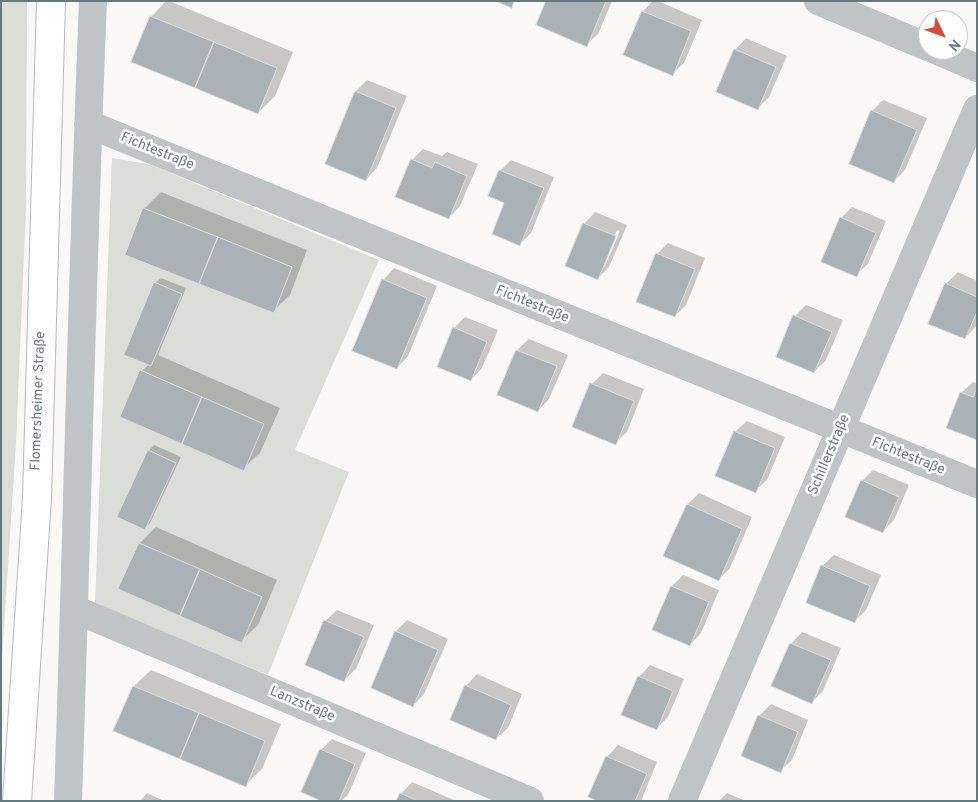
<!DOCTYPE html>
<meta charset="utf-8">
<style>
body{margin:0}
#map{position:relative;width:978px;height:802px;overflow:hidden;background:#faf9f8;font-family:Overpass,sans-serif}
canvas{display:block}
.frame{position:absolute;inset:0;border:2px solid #667980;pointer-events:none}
.north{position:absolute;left:918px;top:10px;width:50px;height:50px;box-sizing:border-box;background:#fff;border:1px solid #c2c9cc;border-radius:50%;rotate:132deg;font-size:14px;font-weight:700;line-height:20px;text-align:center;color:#667980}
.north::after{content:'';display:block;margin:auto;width:18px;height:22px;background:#d74a3b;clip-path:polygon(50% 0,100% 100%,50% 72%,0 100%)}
</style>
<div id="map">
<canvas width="978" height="802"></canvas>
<div class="frame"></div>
<div class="north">N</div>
</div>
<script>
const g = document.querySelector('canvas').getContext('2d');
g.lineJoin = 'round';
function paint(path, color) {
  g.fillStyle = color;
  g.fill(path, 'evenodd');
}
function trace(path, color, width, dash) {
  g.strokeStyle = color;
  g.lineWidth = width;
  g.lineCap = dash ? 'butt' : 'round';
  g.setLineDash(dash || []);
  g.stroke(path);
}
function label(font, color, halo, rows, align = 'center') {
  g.font = font + ' Overpass,sans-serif';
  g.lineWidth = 5;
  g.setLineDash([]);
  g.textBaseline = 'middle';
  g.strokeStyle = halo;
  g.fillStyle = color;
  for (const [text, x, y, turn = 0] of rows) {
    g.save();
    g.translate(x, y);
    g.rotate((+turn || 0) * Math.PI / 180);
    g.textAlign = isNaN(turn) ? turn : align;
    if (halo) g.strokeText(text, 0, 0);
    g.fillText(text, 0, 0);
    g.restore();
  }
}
paint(new Path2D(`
 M1,1H27L26,208L16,443L1,673Z
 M112,158L149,164L379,260L295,450L349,472L268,675L95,603Z`), '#dbded7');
paint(new Path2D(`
 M166,1H169L293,52L275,96L258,113L151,17Z
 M548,1H612L598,34L586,45Z
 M653,1H658L702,20L684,63L672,74L625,54L643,11Z
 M746,38L787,56L769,97L758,108L735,50Z
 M367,80L407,96L377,168L366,179L356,91Z
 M883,100L927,118L905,170L893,182L872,111Z
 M423,149L442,156L447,152L478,164L460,206L449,218L412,160Z
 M511,160L554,177L531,233L520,244L506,202L500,171Z
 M161,192L307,250L290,295L273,311L144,209Z
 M852,207L886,221L868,264L856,275L841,218Z
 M595,212L627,225L609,267L598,278L584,224ZM617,230L620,231L605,266H602Z
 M668,243L705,258L686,305L675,316L657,254Z
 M394,268L437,286L408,356L397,368L383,280Z
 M958,272L977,281V325L965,338L946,284Z
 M161,278L186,288L158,355L280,408L260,453L243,469L142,371L149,364L155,283Z
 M806,305L843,320L826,360L814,372L795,316Z
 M465,317L498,330L482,368L471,380L454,328Z
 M529,339L568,355L549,399L538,411L499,395L517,350Z
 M603,373L644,389L627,432L615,443L592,384Z
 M973,382L977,383V439L961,393Z
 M747,421L785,437L767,480L755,491L735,432Z
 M154,445L181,457L150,523L145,528L119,516L149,450Z
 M873,470L909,485L894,520L883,531L862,481Z
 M699,493L752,517L730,568L718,580L688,504Z
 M156,527L277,580L258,625L241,641L140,543Z
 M834,555L881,575L866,610L854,622L822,566Z
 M683,575L719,590L701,633L690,645L653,629L672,586Z
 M337,610L374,625L356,669L344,680L325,621Z
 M407,620L448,639L424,694L413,706L396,631Z
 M802,632L841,648L823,691L812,702L791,644Z
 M650,665L684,679L668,717L656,729L639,677Z
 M151,670L281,724L262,769L245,785L115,731L134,686Z
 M477,674L522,694L508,728L496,739L466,686Z
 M771,704L808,720L792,760L780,771L759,716Z
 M332,739L366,753L348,795L341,801H324L321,750Z
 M618,745L657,762L641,801H600L607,757Z
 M412,782L456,801H398L401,794Z
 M147,793L164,801H140Z
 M727,793L746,801H719Z`), '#0003');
const building = new Path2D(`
 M496,1H514L512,8Z
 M546,1H606L587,47L536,25Z
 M642,11L691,31L673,76L623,55Z
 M150,16L214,42L195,88L131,62Z
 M214,42L277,68L258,114L195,88Z
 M734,49L776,67L758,110L716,92Z
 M355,91L396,108L366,181L325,164Z
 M871,110L917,130L894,183L849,164Z
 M411,159L432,168L435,162L467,176L449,219L395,197Z
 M499,170L544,188L520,246L492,234L504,203L488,196Z
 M143,208L218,237L199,284L125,255Z
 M840,217L876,233L857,277L821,262Z
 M583,223L616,236L598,280L565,266Z
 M218,237L292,267L274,313L199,284Z
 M656,253L695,269L675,317L636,302Z
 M382,279L427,298L397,369L352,351Z
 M154,282L182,294L151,366L124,355Z
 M945,283L977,297V312L965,339L928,324Z
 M793,315L832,332L814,373L776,357Z
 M453,327L487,342L471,381L437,367Z
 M516,350L557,366L538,412L497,395Z
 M140,370L202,397L182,444L120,417Z
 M590,383L634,401L616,445L572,427Z
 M977,387V440L946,428L960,392L973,397Z
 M202,397L264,424L244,471L182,444Z
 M734,431L775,448L756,493L715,476Z
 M148,450L176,463L145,530L117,517Z
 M861,480L899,497L883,533L845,517Z
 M687,504L742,529L719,581L663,556Z
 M139,543L200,569L180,616L118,589Z
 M821,565L870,586L855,623L806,603Z
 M200,569L262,597L242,643L180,616Z
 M671,586L709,602L690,646L652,630Z
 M324,620L364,637L344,682L305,665Z
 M395,631L438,650L413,707L371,688Z
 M790,643L831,660L812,704L771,686Z
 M638,676L673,691L657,730L621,715Z
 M465,685L511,705L496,740L450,720Z
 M133,686L199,713L180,759L113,731Z
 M199,713L265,741L246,787L180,759Z
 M758,715L798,732L781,773L741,756Z
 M320,749L355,764L339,801H321L301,792Z
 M606,756L647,774L635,801H597L588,797Z
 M400,793L418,801H396Z`);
paint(building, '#a9b2b6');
trace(building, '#dcdbda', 1);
const major = new Path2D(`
 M17,801L37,498L51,1`);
trace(major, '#b3b9bc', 30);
trace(new Path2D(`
 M818,1L928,47
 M935,50L977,68
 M88,124L977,484
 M74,609L530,801
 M68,801C77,534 82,268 93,1
 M682,801L977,109`), '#bfc5c7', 28);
trace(major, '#fff', 28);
label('14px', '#667980', '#fff', [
 ["Fichtestraße",157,152,22],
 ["Fichtestraße",532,305,22],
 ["Flomersheimer Straße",39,401,-88],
 ["Schillerstraße",830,455,-67],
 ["Fichtestraße",908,457,22],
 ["Lanzstraße",302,705,23]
]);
</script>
